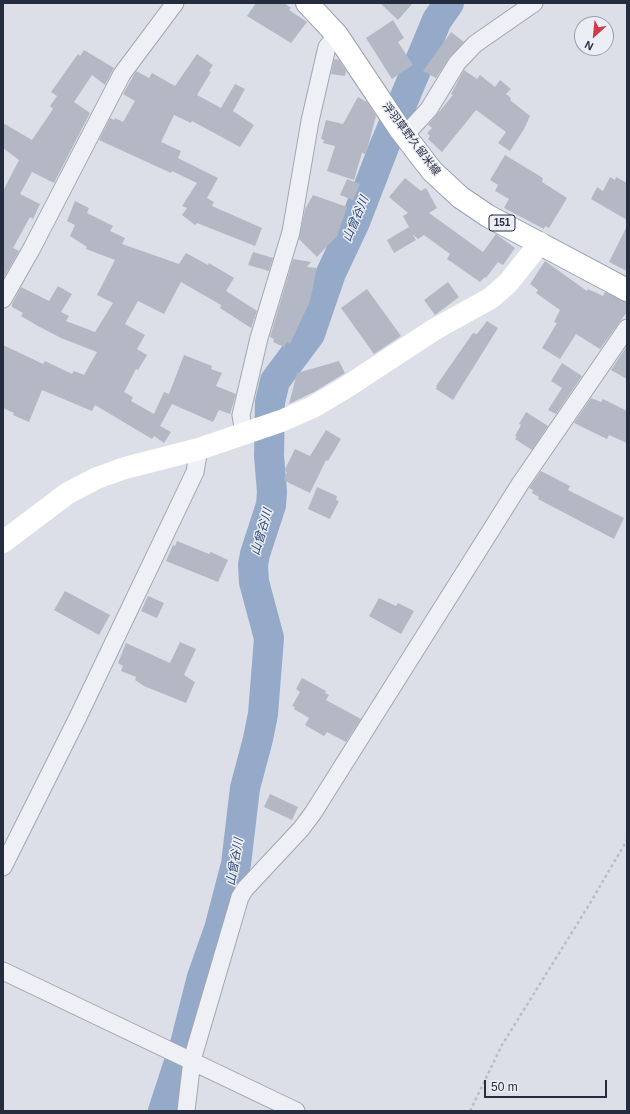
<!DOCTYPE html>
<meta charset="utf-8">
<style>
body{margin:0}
#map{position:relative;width:630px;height:1114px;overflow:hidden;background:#dcdfe7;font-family:Arial,sans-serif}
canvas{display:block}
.frame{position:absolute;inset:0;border:4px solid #252c3e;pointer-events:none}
.north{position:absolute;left:574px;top:16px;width:40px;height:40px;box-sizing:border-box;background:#ebeef5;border:1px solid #9ca0ac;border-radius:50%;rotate:207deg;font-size:11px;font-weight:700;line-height:16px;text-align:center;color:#252c3e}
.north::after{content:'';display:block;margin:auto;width:14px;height:18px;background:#d33a44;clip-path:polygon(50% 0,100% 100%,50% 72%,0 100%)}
.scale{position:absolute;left:484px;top:1080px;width:123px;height:18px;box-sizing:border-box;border:2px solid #252c3e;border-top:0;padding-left:5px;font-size:12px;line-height:14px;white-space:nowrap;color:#252c3e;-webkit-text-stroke:3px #ebeef5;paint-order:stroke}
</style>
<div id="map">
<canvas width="630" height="1114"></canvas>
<div class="frame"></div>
<div class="north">N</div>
<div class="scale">50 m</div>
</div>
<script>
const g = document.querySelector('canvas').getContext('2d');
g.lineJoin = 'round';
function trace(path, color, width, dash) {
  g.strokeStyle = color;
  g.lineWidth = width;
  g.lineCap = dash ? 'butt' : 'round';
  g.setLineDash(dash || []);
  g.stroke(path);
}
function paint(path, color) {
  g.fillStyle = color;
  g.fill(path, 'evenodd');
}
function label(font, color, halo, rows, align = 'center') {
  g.font = font + ' Arial,"Noto Sans JP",sans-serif';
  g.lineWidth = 3;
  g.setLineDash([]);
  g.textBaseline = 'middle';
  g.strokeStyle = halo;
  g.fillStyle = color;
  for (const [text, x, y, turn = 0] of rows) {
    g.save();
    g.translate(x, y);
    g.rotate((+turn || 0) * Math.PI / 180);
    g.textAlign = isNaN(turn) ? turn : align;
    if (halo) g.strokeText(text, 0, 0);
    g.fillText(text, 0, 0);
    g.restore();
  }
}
trace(new Path2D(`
 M163,1111L185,1044L202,977L219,929L236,864L245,788L258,739L263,714L269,638L254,582L253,565L255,554L271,505L272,492L269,456L270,402L275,381L310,334L331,273L355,222L384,147L437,20L449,3`), '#95aac9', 30);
paint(new Path2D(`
 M256,3H284L291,8L289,10L307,22L291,43L247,16Z
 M380,3H413L398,20Z
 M393,20L404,38L398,42L413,65L392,79L366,38Z
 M451,32L464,42L449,58L436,78L423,71Z
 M84,50L114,68L105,85L92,75L74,102L90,113L54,183L32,172L20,194L40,204L33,219L30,217L13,248L19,251L3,279V191L19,160L3,148V123L32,140L53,109L50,106L57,96L51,92L78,54L80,56Z
 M197,54L213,65L209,71L211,72L197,95L221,108L235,84L245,89L233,111L254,125L240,147L192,121L191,123L174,115L161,142L181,151L178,158L218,178L207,198L214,202L212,206L262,228L255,246L197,223L195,225L182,215L187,208L182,206L197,183L172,171L171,173L99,140L110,118L114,120L115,118L123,122L135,101L123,94L136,71L149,78L152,73L175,86Z
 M334,59L339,60L346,71L345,76L331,74Z
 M464,70L477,79L480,75L495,87L500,80L511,89L506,94L511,98L510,100L530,116L524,129L510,151L498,143L506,132L476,110L442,152L428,139L430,136L427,133L432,128L428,125L453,95L451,94Z
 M358,97L367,102L376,116L366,154L362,153L354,180L327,171L335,146L323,143L324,140L321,139L326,120L343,124Z
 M505,155L543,178L542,182L567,198L549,228L545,226L544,229L504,208L509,199L495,191L498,185L490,180Z
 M610,177L615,180L616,177L627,183V220L591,199L597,187L603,191Z
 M405,178L421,191L426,188L437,208L429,213L483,252L496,234L515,248L503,265L498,262L486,278L485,277L480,282L447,259L450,254L424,235L418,239L412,234L416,240L394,253L387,240L409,227L403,216L408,213L389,197Z
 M347,179L360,184L353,200L340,195Z
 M313,195L347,207L337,236L317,257L299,239L305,209Z
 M75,201L89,208L87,213L113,226L110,231L125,238L122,244L179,264L186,253L208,265L209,263L234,278L226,291L257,311L251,328L220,308L221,305L181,282L164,314L138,301L125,324L145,335L137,349L147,355L138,370L136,369L124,392L133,397L131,401L154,414L164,392L169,394L184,355L212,366L211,369L222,373L216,386L236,394L230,414L219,410L213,422L172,404L160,426L171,432L164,443L154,436L152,439L95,405L92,411L42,390L29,422L13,415L14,413L3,408V345L43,364L45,361L72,374L74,371L84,375L97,352L61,338L38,326L21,316L23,313L12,307V304L21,287L49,301L58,286L72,294L61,312L69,316L66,321L95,332L113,303L97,295L115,260L86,249L87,247L70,236L75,225L67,221Z
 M627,226V271L609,262Z
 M253,252L273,258L269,271L248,265Z
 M293,259L311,262L307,267L317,268L310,301L290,344L287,342L284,347L273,342L274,339L270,337Z
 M545,261L587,291L588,289L603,296L605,292L627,302V312L600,349L576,334L560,359L542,348L557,323L554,322L560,310L536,293L538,290L530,284Z
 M448,282L459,297L435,315L424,300Z
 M367,289L401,336L374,354L341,308Z
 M487,321L498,328L453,400L436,389L437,387L436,386L473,333L477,334Z
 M627,346V379L611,370Z
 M339,361L345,373L314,392L289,404L297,373Z
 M562,363L582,376L556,414L548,410L562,388L551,381Z
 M591,398L601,402L603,399L627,411V443L609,435L607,439L574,423Z
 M526,412L548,426L532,450L515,439L517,437L515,436L521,425L519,424Z
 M326,430L341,439L328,461L326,460L310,493L285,481L284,479L287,472L284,471L295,449L310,456Z
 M541,471L570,486L568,490L624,518L614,539L538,499L539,497L532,493L533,490L529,488Z
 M317,487L337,496L336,500L339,501L330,519L308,509Z
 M177,541L209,554L211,552L228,560L218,582L166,561L173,545L175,546Z
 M65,591L110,615L99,635L54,610Z
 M148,596L164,603L157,618L141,611Z
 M379,598L396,606L398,603L414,611L401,634L369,616Z
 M180,642L196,649L184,675L195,682L186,703L144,686L135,680L136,677L121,671L123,666L118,663L126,643L170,663Z
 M302,678L326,691L325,693L329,695L326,700L361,719L346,742L327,732L324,736L305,725L309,718L294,709L295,707L292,706L300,692L296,689Z
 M270,794L298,807L292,820L264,807Z`), '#b3b8c4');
const street = new Path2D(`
 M405,135L429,109L457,63L475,44L534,3
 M3,299L32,248L122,74L175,3
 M244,434L241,415L259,338L291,232L310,121L327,47L337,35
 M3,867L78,717L195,472L199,449
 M3,971L296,1111
 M186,1111L192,1060L240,897L245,889L301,829L313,813L520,484L627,328`);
const primary = new Path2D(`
 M307,3L337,35L399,128L432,171L460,197L488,216L627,290`);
trace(street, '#a1a6b1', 19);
trace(primary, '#9ba2b3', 24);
trace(new Path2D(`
 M470,1111L502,1045L589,905L627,840`), '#babdc5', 2.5, [3, 3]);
trace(street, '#eff0f5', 17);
trace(new Path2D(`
 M3,542L68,493L97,478L125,468L199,449L281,421L313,407L345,388L435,329L491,298L508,283L540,243`), '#fff', 22);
trace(primary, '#fff', 22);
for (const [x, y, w] of [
 [502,223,26]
]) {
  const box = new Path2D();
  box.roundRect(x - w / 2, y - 8, w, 16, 3);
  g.fillStyle = '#ebeef5';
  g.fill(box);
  trace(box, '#252c3e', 1);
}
label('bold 10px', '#252c3e', null, [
 ["151",502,223]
]);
label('11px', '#252c3e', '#ebeef5', [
 ["浮羽草野久留米線",411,139,53]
]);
label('italic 12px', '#2e4773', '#ebeef5', [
 ["山曾谷川",356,219,-67],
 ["山曾谷川",262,532,-74],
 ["山曾谷川",235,862,-80]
]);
</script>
